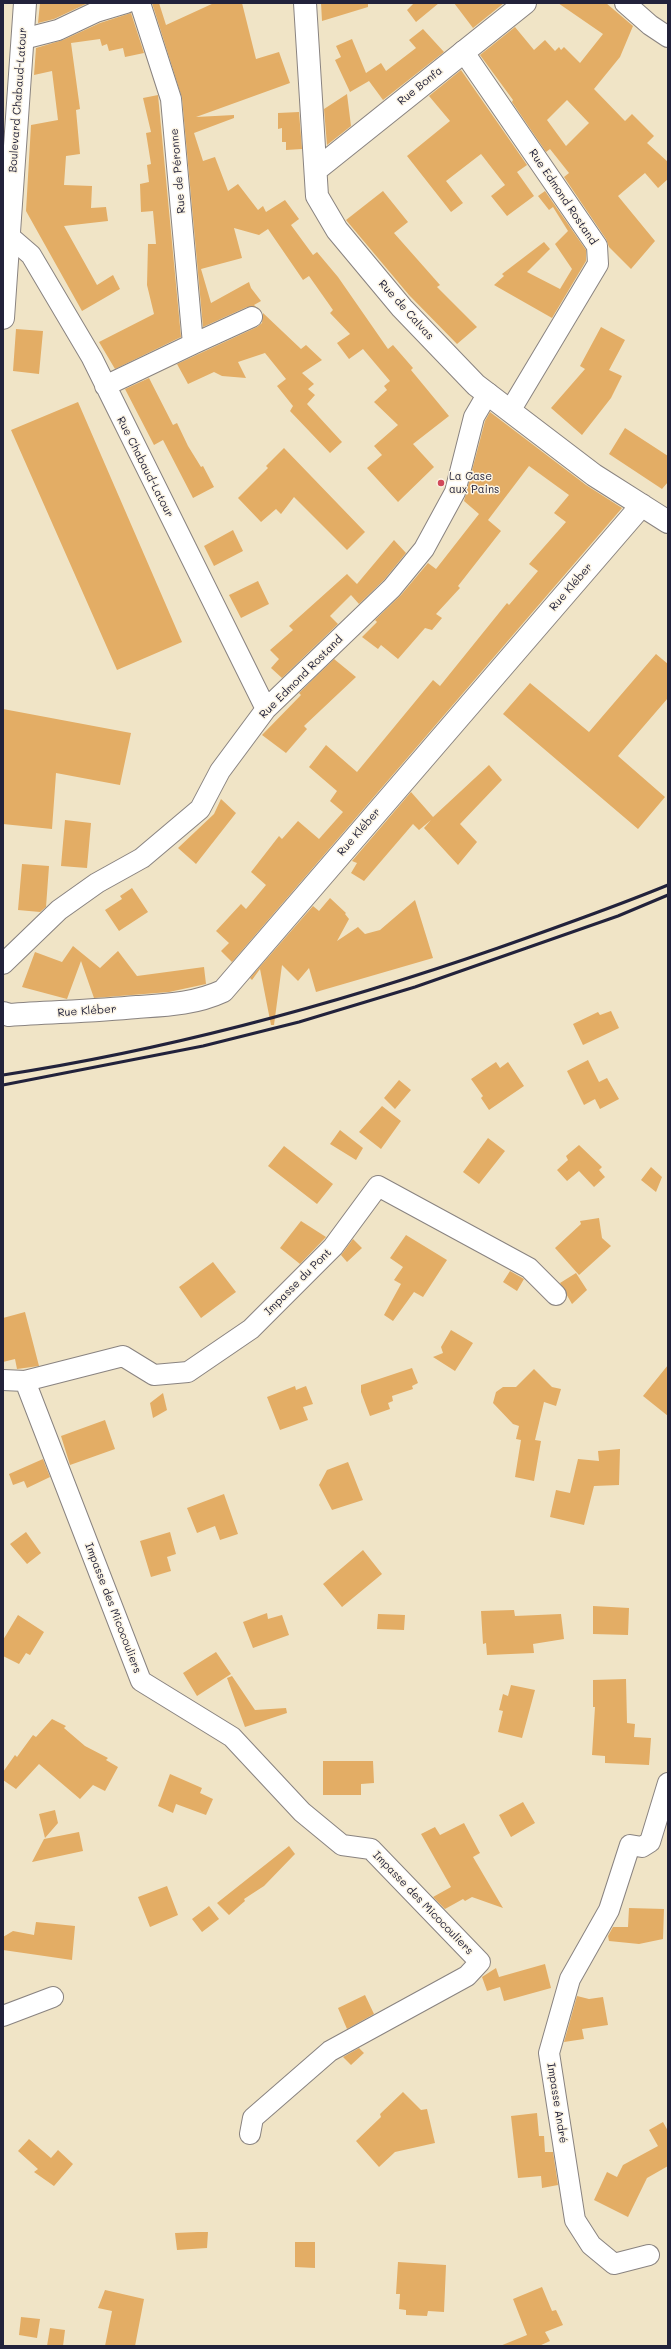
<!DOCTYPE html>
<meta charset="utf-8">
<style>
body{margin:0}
#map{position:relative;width:671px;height:2349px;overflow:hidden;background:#f0e4c6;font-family:Mali,sans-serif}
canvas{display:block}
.frame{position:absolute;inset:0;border:4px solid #22223b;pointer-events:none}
</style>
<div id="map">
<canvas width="671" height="2349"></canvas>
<div class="frame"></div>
</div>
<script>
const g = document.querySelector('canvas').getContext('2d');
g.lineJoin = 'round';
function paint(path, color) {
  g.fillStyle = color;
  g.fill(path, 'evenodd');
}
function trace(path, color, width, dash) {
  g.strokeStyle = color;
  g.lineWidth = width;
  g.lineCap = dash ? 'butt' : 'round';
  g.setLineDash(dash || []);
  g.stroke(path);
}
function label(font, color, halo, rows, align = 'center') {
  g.font = font + ' Mali,sans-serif';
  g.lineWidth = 3;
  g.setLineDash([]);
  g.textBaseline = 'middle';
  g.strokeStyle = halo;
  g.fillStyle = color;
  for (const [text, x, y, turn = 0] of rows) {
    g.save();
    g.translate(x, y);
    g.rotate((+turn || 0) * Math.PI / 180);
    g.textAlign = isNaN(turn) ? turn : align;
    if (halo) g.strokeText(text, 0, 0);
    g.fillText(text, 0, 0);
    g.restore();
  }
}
paint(new Path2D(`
 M40,3H88L54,19L38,23Z
 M152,3H159L166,25L214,3H242L256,59L279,52L290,83L196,117L234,115V118L194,133L203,161L215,157L228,191L238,184L258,210L263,206L266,212L285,200L299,219L291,225L313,255L317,252L338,277L388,349L393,345L413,368L411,370L449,416L413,444L434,467L398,502L367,468L382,455L374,446L398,425L374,402L387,390L384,386L390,381L363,349L349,359L337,343L350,334L330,313L333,310L309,276L303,280L268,229L259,235L234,228L242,258L201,269L211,303L249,282L251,288L261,301L254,305L256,307H247L203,327L182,98Z
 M321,3H368V7L322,21Z
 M414,3H439L416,22L407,10Z
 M454,3H504L473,28Z
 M558,3H606L633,26L620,57L594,89L625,121L632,114L654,136L647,143L668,162V179L658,188L645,173L618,196L655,241L631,269L609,247L606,239L564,177L569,173L550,149L546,152L512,102L513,100L480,55L515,27L534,50L545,40L555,51L559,47L561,50L564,47L580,63L603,34ZM567,100L589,123L566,146L547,120Z
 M131,13L144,53L125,57L123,48L109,51L107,44L102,46L100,39L71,43L80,109L76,110L80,154L66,156L64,185L92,186L91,208L106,207L108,221L64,226L97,285L113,275L120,289L82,311L26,211L31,125L58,120L52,71L34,75L36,48L63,40L100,23Z
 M423,29L444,52L383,100L369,81L350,92L335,60L341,57L336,46L352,39L366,73L381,63L386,71L416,48L409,40Z
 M461,70L527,165L517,172L534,196L507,216L491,196L505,185L481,154L446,181L463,203L451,212L407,156L450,121L429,96Z
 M347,94L351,126L327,145L324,109Z
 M158,95L181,337L115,369L99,342L154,314L147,285L148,244H156L153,211L141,212L140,184L149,182L147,165L151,164L146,133L151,132L143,98Z
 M299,112L302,149L286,150V142H282V128L278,129V113Z
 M383,191L408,222L394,233L440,285L437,287L477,327L457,344L409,295L346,220Z
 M545,191L586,250V261L552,318L494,285L504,276L502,274L544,242L550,249L527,272L560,289L572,269L555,244L568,231L553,207L549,210L538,196Z
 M263,313L301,349L306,345L322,360L302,373L314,384L308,389L315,395L307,404L342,442L330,453L290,411L293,406L277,386L286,379L265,353L238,362L246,378L222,376L214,372L188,384L177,364L257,327L262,323Z
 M601,327L625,340L609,370L622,376L611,398L582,435L551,408L585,369L580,366Z
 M16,329L43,331L39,374L13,371Z
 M149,378L173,425L177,423L188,446L201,467L203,466L214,487L193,498L163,440L154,445L125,389Z
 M78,402L182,642L117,670L11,430Z
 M490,412L586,485L622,508L232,962L221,951L229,943L216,931L241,904L246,909L266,885L251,872L279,836L282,839L298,821L319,839L343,812L330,801L337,791L309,767L326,745L357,772L433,680L440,686L507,603L509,605L538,571L529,564L566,522L554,513L569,495L529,466L488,520L501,531L458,586L460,588L436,614L442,618L432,630L425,628L398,659L381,645L378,649L362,637L377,622L375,620L401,595L428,563L436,569L479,514L464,501L485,421Z
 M625,428L668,456V482L662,489L609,454Z
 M284,448L365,532L347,550L294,497L281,514L276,509L261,522L238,498L268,468L266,466Z
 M233,530L243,551L214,566L204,546Z
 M394,540L406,553L384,580L359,604L351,595L330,616L338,624L282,678L271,668L279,659L270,650L293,630L289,626L347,574L357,584Z
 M258,581L269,604L241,618L229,595Z
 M656,654L668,664V698L618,756L665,797L638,829L503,714L530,683L589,732Z
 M334,659L356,677L304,726L307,729L286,753L262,735L301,695L299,693Z
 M3,709L131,733L120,785L56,773L52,829L3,824Z
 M489,765L502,780L460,824L477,842L458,865L424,828L431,820L419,830L413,824L364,881L351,873L357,863L352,861L411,792L433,817Z
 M221,799L236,813L196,864L178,848L214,814Z
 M65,820L91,823L87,868L61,866Z
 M22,864L49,866L46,907L40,912L18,910Z
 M132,888L148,912L119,931L105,910L122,899L120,896Z
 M330,898L346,913L345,914L349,919L337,941L358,927L365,934L380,930L415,900L433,958L316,992L309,968L298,981L282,965L274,1025H271L260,969L252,980L250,978L313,906L319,911Z
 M73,946L100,968L118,951L137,976L204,967L206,984L169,992L94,998L81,961L67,999L22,987L35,952L62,962Z
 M611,1011L619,1028L583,1045L573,1024L598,1012L600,1015Z
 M588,1060L599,1082L607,1078L619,1099L600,1109L595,1099L584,1105L567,1071Z
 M496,1062L500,1068L508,1062L524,1086L489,1110L481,1098L483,1096L471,1079Z
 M399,1080L411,1090L395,1109L384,1098Z
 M382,1106L401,1121L381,1149L359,1132Z
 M340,1130L363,1148L356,1160L330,1144Z
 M488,1138L505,1151L479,1184L463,1172Z
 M579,1145L602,1167L599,1170L605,1177L594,1187L579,1171L567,1181L557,1170L568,1160L566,1156Z
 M284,1146L333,1184L317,1204L268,1166Z
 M651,1167L662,1177L656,1192L641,1180Z
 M599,1218L602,1238L611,1246L579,1275L555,1248L581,1224L580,1221Z
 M301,1221L326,1237L300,1264L280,1248Z
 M406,1235L447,1260L423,1297L414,1292L393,1321L384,1315L401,1284L394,1280L403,1267L390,1258Z
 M353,1239L362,1248L347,1262L341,1255Z
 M213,1262L236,1292L201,1318L179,1287Z
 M510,1271L524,1279L517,1291L503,1282Z
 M576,1273L587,1290L572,1304L560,1283Z
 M25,1312L39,1366L17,1369L15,1359L3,1362V1318Z
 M451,1330L473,1343L455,1371L433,1357L443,1353L441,1347Z
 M668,1365V1416L643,1396Z
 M412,1368L418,1383L412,1386L413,1389L392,1396L393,1401L388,1403L390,1409L370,1416L361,1392V1385Z
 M534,1369L552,1387L561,1389L556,1406L544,1402L535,1440L541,1441L534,1481L515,1477L521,1440L516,1439L519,1426L513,1424L493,1403L496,1392L503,1387H516Z
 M295,1386L296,1390L306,1386L313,1404L303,1407L308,1420L280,1430L267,1397Z
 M163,1393L167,1410L153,1418L150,1403Z
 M105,1420L115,1449L70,1465L61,1436Z
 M620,1449L619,1485L594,1486L584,1525L550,1517L556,1490L570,1493L578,1459L599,1461L598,1451Z
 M43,1459L50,1477L27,1488L24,1481L13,1485L9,1474Z
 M348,1462L363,1500L332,1510L319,1485L327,1470Z
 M224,1494L238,1534L220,1540L215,1526L197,1533L187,1508Z
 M26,1532L41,1553L27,1564L10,1544Z
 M170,1532L176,1554L167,1557L171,1571L151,1577L140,1541Z
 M363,1550L382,1574L342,1607L323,1584Z
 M593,1606L629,1608L628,1635L593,1634Z
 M514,1610L515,1616L561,1614L564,1639L533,1644L534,1653L487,1655L486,1643L483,1644L481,1611Z
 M267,1613L268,1619L282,1615L289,1635L253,1648L243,1622Z
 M378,1614L405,1615L404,1630L377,1629Z
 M18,1615L44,1632L30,1655L26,1653L19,1664L3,1656V1640Z
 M216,1652L231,1674L197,1696L183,1673Z
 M232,1676L255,1710L286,1708L287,1713L245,1727L227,1678Z
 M626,1679L627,1723L635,1724L634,1737L651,1738L649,1765L605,1763V1756L592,1755L595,1707H593V1680Z
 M511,1685L535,1690L522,1738L498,1732L503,1711L499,1710L503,1694L508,1696Z
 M52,1719L66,1726L64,1728L85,1746L108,1758L106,1760L118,1767L105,1791L93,1785L80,1799L39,1764L16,1789L3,1780V1772L15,1755L17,1757L33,1735L36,1737Z
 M323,1761H373L374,1783L361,1784V1795H323Z
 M170,1774L202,1788L200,1793L213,1799L206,1815L176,1804L173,1813L158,1806Z
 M523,1802L535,1823L511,1837L499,1815Z
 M55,1810L58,1823L45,1838L39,1814Z
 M464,1823L480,1853L473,1857L503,1908L472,1897L465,1901L463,1899L445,1909L433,1897L451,1887L421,1834L435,1827L440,1835Z
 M79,1832L83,1851L32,1862L44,1839Z
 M289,1846L295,1854L264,1886L244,1899L245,1901L229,1915L217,1903Z
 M167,1886L178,1915L150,1927L138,1897Z
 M209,1906L219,1919L202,1932L192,1919Z
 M629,1908L664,1909L663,1939L639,1944L609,1941L608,1936L613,1927H628Z
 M36,1922L75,1926L72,1960L3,1950V1937L13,1931L34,1935Z
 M545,1964L551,1988L504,2001L500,1987L487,1991L482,1977L496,1968L499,1977Z
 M365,1995L374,2014L347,2029L338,2008Z
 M577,1996L589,1999L603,1997L608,2025L582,2029L584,2039L564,2042Z
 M359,2048L364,2053L351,2065L343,2057Z
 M403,2092L421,2110L427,2109L435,2143L395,2152L379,2167L356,2141L381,2117L380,2114Z
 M537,2113L539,2136H544L545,2152H553L558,2185L542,2188L541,2176L518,2178L511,2116Z
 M663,2122L668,2131V2166L647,2178L628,2217L594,2200L607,2172L617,2177L623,2165L658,2146L649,2130Z
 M29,2139L51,2158L58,2150L73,2164L54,2186L34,2172L38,2169L18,2151Z
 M198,2232H208L207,2248L177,2250L175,2233Z
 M295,2242H315V2268L295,2267Z
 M398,2262L446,2265L444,2312L428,2311L427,2316L406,2315V2310L399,2309L400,2294H396Z
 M542,2287L552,2311L556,2310L563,2325L545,2332L550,2341L539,2346H500L527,2335L513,2299Z
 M105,2290L144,2299L135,2346H105L112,2311L98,2308Z
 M21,2317L40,2319L37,2338L19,2335Z
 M50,2328L65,2330L63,2346H47Z`), '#e3ad65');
const street = new Path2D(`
 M625,3L650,25L668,37
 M23,39L58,30L96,12L126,3
 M463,51L597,246L598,264L510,411
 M9,236L31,255L92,358L266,709
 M193,344L252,317
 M105,386L193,344L171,99L140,3
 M3,964L59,910L97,883L142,858L200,809L220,771L266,709L392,588L424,549L455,492L474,417L488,393
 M3,1380L25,1381L123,1356L154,1375L188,1372L251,1329L333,1247L378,1186L529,1268L556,1295
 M25,1381L141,1681L232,1737L302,1812L342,1845L371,1849L480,1962L467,1976L330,2051L253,2118L250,2134
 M3,2016L53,1997
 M649,2255L614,2264L591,2245L575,2220L549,2053L570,1979L609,1910L630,1845L642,1847L650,1842L668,1783`);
const secondary = new Path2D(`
 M305,3L317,196L337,230L402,308L476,385L594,475L668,522
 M316,170L525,3
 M3,318L25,3
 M3,1013L9,1015C52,1012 95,1011 137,1007C167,1005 195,1004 223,991L642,505`);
trace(street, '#898380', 22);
trace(secondary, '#898380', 24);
trace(street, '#fff', 20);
trace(secondary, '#fff', 22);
trace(new Path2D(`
 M3,1075C172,1049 337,1004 498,948C555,928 612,908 668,885
 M3,1085L203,1046L299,1022L415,987L618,916L668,895`), '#22223b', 3);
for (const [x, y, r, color] of [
 [441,483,4,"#d1495b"]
]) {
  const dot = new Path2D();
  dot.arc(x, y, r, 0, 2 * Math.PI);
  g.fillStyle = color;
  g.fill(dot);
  trace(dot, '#fcf5e5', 1.5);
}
label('11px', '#22223b', '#fcf5e5', [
 ["Rue Bonfa",420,86,-39],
 ["Boulevard Chabaud-Latour",18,100,-86],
 ["Rue de Péronne",178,171,-95],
 ["Rue Edmond Rostand",563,197,56],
 ["Rue de Calvas",406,310,48],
 ["Rue Chabaud-Latour",145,467,63],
 ["Rue Kléber",571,587,-49],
 ["Rue Edmond Rostand",301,677,-45],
 ["Rue Kléber",359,832,-49],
 ["Rue Kléber",87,1011,-4],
 ["Impasse du Pont",298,1282,-45],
 ["Impasse des Micocouliers",113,1608,69],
 ["Impasse des Micocouliers",423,1903,46],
 ["Impasse André",557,2103,81]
]);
label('11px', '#22223b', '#fcf5e5', [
 ["La Case",449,477],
 ["aux Pains",449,490]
], 'left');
</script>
